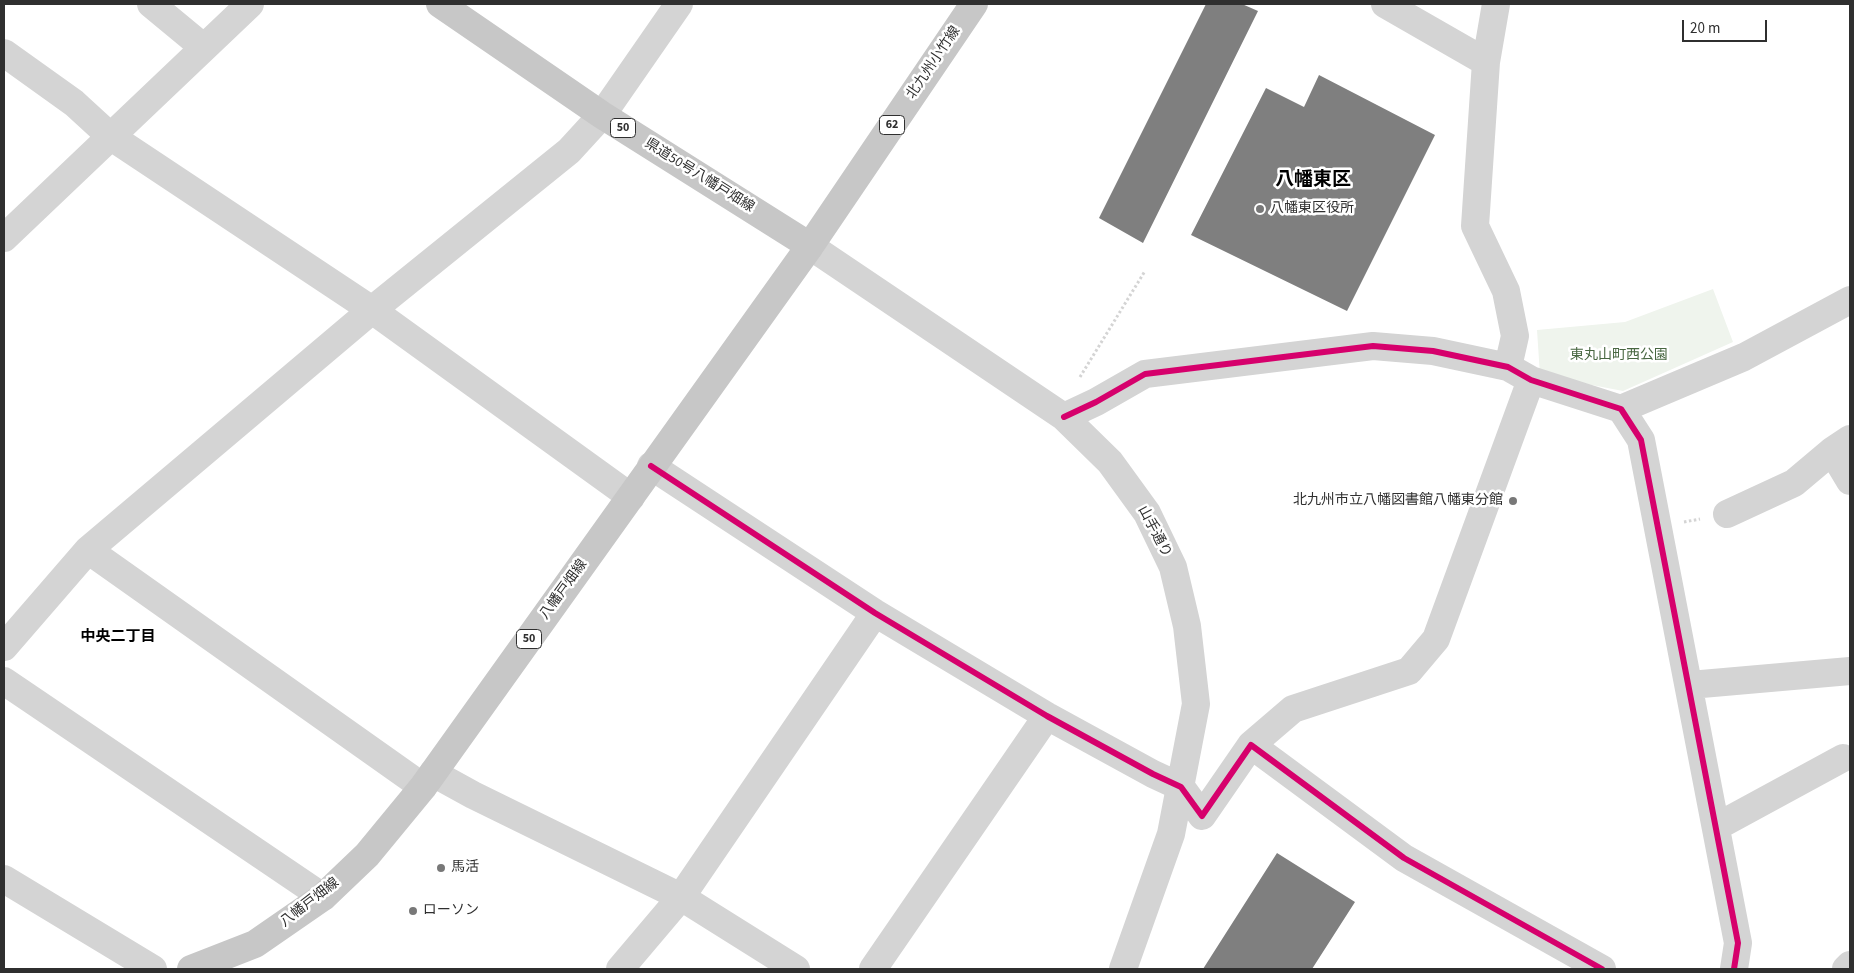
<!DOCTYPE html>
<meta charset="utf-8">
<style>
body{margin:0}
#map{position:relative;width:1854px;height:973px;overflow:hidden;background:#fff;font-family:"Source Sans 3",sans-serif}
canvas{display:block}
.frame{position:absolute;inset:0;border:5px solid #2f2f2f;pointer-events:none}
.scale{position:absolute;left:1682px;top:20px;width:85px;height:22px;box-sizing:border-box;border:2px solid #2f2f2f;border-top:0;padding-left:6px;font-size:15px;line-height:18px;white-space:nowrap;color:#2f2f2f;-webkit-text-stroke:4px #fff;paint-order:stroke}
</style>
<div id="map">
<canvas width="1854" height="973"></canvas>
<div class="frame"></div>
<div class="scale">20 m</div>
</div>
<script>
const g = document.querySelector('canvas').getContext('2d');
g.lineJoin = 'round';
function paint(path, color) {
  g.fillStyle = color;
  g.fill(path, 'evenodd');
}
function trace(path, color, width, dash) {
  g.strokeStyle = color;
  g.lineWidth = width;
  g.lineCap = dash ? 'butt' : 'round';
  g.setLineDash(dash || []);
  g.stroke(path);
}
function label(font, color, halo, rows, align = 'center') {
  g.font = font + ' "Source Sans 3","Noto Sans JP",sans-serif';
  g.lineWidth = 5;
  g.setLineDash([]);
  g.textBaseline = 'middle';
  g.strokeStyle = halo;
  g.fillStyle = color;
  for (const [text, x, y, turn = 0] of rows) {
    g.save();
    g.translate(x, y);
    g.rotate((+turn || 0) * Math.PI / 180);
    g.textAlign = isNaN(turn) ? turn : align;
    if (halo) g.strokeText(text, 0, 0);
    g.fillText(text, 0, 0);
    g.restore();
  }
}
paint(new Path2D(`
 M1713,289L1733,342L1623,391L1540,375L1537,330L1625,322Z`), '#eff4ed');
paint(new Path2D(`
 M1206,4H1242L1258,11L1143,243L1099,218Z
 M1319,75L1435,135L1347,311L1191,235L1266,88L1304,107Z
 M1277,853L1355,902L1312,969H1203Z`), '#7f7f7f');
trace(new Path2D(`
 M1080,377L1145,271
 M1684,522L1700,519`), '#d4d4d4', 3, [2.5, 2.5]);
trace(new Path2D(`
 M151,4L203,47
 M1385,4L1486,62
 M1496,4L1486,62L1475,226L1506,291L1515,336L1508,367
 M4,53L74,103L110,136L372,310L631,497
 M4,238L250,4
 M810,246L1064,417L1110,462L1147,513L1173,567L1187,626L1196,704L1171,834L1123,969
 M1621,409L1744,357L1850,300
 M1064,417L1096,402L1145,374L1373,346L1433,351L1508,367L1531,380L1621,409L1641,440L1738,943L1734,969
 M1832,451L1850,439
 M651,466L875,613L1047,716L1153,774L1181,787L1202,816L1251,745L1404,858L1602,969
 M1727,514L1794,483L1832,451L1850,481
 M88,550L423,787
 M4,647L88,550L372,310L569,151L602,115L679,4
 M4,681L323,897
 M1690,685L1850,671
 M1251,745L1293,709L1409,671L1436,639L1531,380
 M433,773L473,795L681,897L796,969
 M1716,827L1843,758
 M4,879L153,969
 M620,969L681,897L875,613
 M873,969L1047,716
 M1846,969L1850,965`), '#d4d4d4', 28);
trace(new Path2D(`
 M440,4L602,115L810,246
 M191,969L255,944L323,897L367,855L423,787L810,246L974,4`), '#c7c7c7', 28);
trace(new Path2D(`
 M1064,417L1096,402L1145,374L1373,346L1433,351L1508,367L1531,380L1621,409L1641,440L1738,943L1734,969
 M651,466L875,613L1047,716L1153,774L1181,787L1202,816L1251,745L1404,858L1602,969`), '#d6006c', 6);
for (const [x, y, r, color] of [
 [1260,209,5,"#787878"],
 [1513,501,5,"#787878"],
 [441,868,5,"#787878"],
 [413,911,5,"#787878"]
]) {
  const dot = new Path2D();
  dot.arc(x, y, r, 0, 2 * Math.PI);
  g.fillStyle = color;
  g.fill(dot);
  trace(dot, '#fff', 2);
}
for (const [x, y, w] of [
 [892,125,25],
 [623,128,25],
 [529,639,25]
]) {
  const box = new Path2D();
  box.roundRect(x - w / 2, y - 9.5, w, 19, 4);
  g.fillStyle = '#fff';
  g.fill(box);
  trace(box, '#2f2f2f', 1);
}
label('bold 12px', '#2f2f2f', null, [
 ["62",892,125],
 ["50",623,128],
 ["50",529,639]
]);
label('14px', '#2f2f2f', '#fff', [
 ["北九州小竹線",934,63,-56],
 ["県道50号八幡戸畑線",699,176,32],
 ["山手通り",1154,532,62],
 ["八幡戸畑線",564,590,-54],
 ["八幡戸畑線",310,903,-38]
]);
label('14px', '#2f2f2f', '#fff', [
 ["八幡東区役所",1270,209],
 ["北九州市立八幡図書館八幡東分館",1503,501,"right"],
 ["馬活",451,868],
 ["ローソン",423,911]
], 'left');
label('14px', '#486741', '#fff', [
 ["東丸山町西公園",1619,356]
]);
label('bold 15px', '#000', '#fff', [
 ["中央二丁目",118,638]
]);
label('bold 19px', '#000', '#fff', [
 ["八幡東区",1313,181]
]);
</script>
